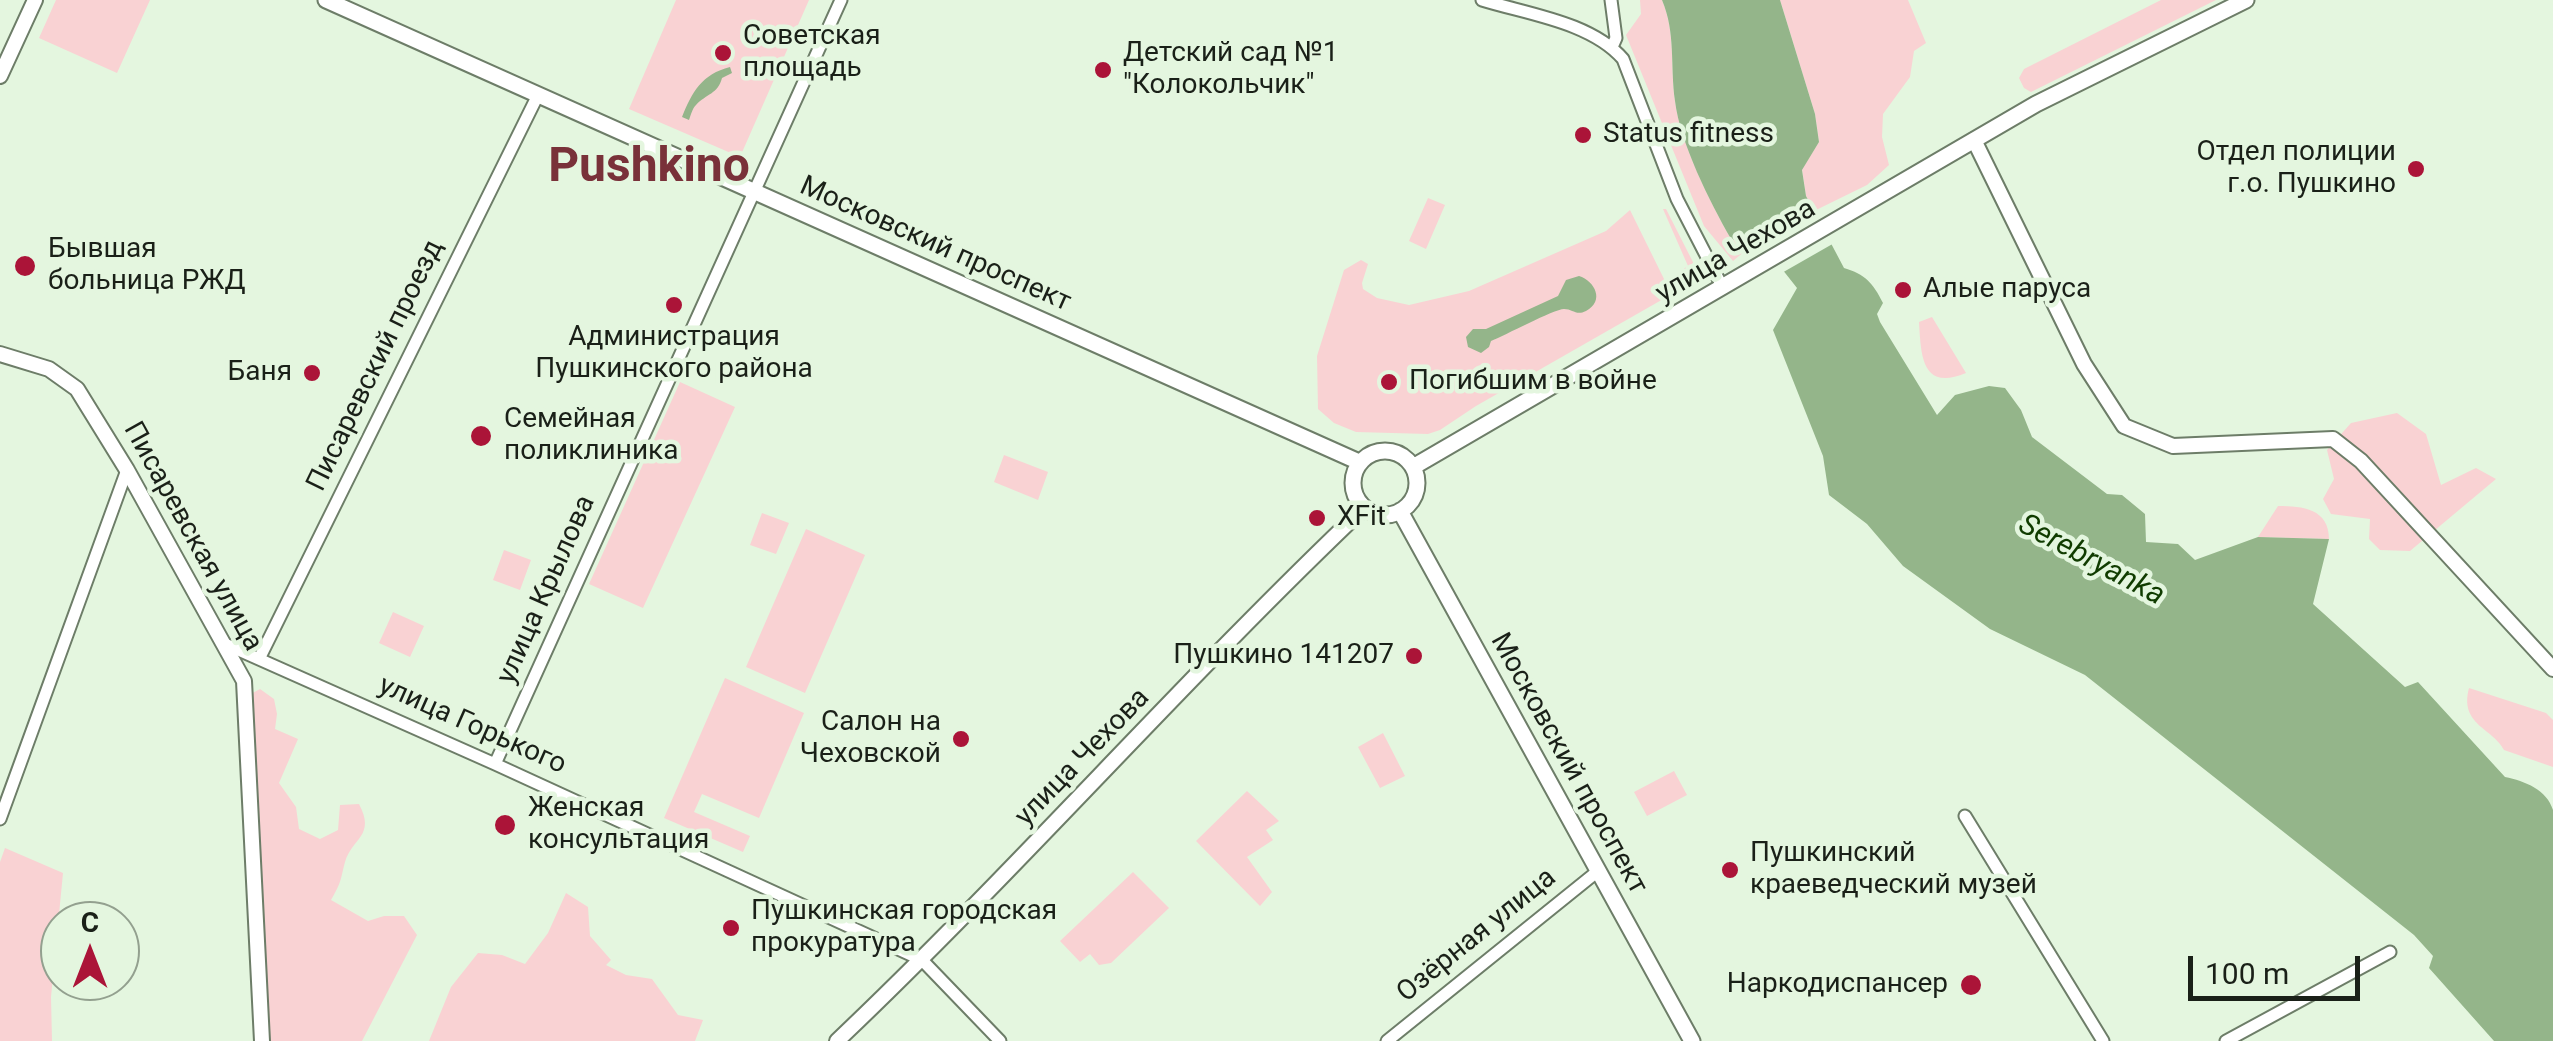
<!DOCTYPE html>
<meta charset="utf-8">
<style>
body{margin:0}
#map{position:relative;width:2553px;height:1041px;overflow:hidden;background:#e4f6df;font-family:Roboto,sans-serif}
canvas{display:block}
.north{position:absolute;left:40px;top:901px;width:100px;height:100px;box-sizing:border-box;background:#e4f6df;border:2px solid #93a08f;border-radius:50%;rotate:0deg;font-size:28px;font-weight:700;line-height:40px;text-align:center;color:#1a2018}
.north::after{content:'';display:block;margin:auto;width:35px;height:45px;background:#ab1438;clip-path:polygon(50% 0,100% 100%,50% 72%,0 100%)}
.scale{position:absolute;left:2188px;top:956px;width:172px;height:45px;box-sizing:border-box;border:5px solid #1a2018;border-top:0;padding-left:12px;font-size:30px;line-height:35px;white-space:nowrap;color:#1a2018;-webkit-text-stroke:8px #e4f6df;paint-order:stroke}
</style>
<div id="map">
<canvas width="2553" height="1041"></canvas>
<div class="north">С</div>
<div class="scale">100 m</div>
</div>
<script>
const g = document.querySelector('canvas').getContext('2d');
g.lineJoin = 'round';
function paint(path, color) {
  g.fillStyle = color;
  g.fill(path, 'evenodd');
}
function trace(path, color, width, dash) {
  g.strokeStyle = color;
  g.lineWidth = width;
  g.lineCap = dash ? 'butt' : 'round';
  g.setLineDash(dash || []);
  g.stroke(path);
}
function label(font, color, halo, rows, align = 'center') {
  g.font = font + ' Roboto,sans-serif';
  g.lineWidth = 9;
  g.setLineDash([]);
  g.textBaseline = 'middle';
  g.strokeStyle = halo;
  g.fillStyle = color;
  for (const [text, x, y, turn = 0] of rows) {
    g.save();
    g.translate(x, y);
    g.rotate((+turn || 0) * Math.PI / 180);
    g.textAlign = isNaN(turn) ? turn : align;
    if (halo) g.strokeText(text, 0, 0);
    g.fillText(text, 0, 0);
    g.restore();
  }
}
paint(new Path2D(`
 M56,0H150L117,73L39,38Z
 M676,0H809L740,157L629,109Z
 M1640,0H1662C1676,33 1670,66 1675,101C1680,142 1710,202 1731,239L1752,245L1733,261L1704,226L1626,35L1641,14Z
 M1780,0H1908L1926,43L1914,51L1910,77L1883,114L1882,137L1889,165L1867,185L1814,211L1806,196L1802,169L1819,142L1815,114Z
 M2161,0H2216L2031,92L2024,88L2019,78L2024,69Z
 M1428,198L1445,205L1426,249L1409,241Z
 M1663,209H1666L1696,268L1693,282L1476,406L1440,430L1428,434L1356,432L1334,423L1318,409L1317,356L1344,270L1361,260L1368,264L1362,283L1363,289L1377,298L1409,305L1469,291L1606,231L1630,210L1665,281L1688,266Z
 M1932,317L1966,373C1921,392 1921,354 1919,322Z
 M680,382L735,407L643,608L589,584Z
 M2397,413L2426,434L2441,485L2476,468L2496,479L2410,551L2380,550L2369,539L2370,519L2331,514L2323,499L2334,479L2327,450L2351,423Z
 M1004,455L1048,472L1038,500L994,482Z
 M2278,506C2303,506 2329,509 2329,539L2258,537Z
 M762,513L789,523L776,554L750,545Z
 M806,529L865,555L805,693L746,667Z
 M504,550L531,560L520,590L493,580Z
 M393,612L424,626L410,657L379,643Z
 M725,678L804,713L759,818L702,794L694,812L750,836L743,852L664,818Z
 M2469,688L2546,713L2553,720V767L2504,750C2493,728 2459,725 2469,688Z
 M260,689L274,699L277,714L275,729L298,739L279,783L296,807L299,829L320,839L338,830L340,805L359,804C376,836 352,838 345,862C340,881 342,881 331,900L368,921L384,916H404L417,935L362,1041H269L249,695Z
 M1383,733L1405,776L1380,788L1358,747Z
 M1674,771L1687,795L1647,816L1634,792Z
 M1247,791L1279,821L1266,830L1273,840L1247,857L1272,892L1260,906L1196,841Z
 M5,848L63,873L51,997L52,1041H0V862Z
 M1133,872L1169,908L1111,963L1099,965L1090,954L1080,962L1060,941Z
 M566,893L588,907L590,936L611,960L606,965L626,975L652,979L678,1015L703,1020L695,1041H429L451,987L478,953L502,955L525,964L548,933Z`), '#f9d2d3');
paint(new Path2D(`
 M1662,0H1780L1815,114L1819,142L1802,170L1806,196L1844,268C1865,274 1873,283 1883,303L1877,314L1880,322L1937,415L1955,395L1989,386L2005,388L2021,410L2032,437L2107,494L2122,495L2145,514L2146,542L2178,544L2195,560L2258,537L2329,539L2313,604L2405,687L2418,682L2505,777C2525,781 2547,790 2553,810V1041H2494L2429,968L2433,956L2414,935L2085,675L1990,629L1903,566L1867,524L1829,495L1823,456L1773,330L1797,288L1767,250L1731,239C1710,202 1680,143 1675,101C1670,66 1676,33 1662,0Z
 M730,67L732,73L722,78C718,94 706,94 696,105C692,109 691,115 689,120L682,117C692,92 702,74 730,67Z
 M1579,276C1595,281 1605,301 1586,311C1576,316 1573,309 1564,309C1554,309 1504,336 1491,341L1489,347L1481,353L1468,347L1466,337L1473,329H1486L1558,296L1566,280Z`), '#94b58a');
paint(new Path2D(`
 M1820,211L1836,242L1780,274L1764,254L1751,250Z`), '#e4f6df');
const minor = new Path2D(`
 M1482,0C1527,14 1591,22 1623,59L1677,199L1723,288
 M1611,0L1616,38L1612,47
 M225,644L495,764L922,960L1000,1041
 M259,659L538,95
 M495,764L841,0
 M1965,816L2103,1041
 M0,819L127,470
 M1387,1041L1598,871
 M2226,1041L2390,952`);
const tertiary = new Path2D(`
 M0,76L35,0
 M1974,140L2084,364L2124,426L2173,446L2333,439L2361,461L2553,669
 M0,354L49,369L77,389L127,470L244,681L262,1041
 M837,1041C1018,869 1183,680 1364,508`);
const secondary = new Path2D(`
 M326,0L1359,462
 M1353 483a32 32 0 1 1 64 0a32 32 0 1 1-64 0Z
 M1413,467L2036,104L2246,0
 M1400,511L1692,1041`);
trace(minor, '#6d7d68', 15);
trace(tertiary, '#6d7d68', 18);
trace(secondary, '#6d7d68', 19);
trace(minor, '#fff', 11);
trace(tertiary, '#fff', 14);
trace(secondary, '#fff', 15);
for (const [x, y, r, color] of [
 [723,53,10,"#ab1438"],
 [1103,70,10,"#ab1438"],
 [1583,135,10,"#ab1438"],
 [2416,169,10,"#ab1438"],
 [25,266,12,"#ab1438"],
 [1903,290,10,"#ab1438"],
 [674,305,10,"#ab1438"],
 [312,373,10,"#ab1438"],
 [1389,382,10,"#ab1438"],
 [481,436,12,"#ab1438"],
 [1317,518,10,"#ab1438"],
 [1414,656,10,"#ab1438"],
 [961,739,10,"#ab1438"],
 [505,825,12,"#ab1438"],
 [1730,870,10,"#ab1438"],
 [731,928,10,"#ab1438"],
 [1971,985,12,"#ab1438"]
]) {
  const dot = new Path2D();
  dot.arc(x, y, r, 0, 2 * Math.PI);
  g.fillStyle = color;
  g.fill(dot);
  trace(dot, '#e4f6df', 4);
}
label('28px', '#1a2018', '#e4f6df', [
 ["Советская",743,37],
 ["площадь",743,69],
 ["Детский сад №1",1123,54],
 ["\"Колокольчик\"",1123,86],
 ["Status fitness",1603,135],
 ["Отдел полиции",2396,153,"right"],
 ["г.о. Пушкино",2396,185,"right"],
 ["Бывшая",48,250],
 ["больница РЖД",48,282],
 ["Алые паруса",1923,290],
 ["Администрация",674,338,"center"],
 ["Пушкинского района",674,370,"center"],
 ["Баня",292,373,"right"],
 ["Погибшим в войне",1409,382],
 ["Семейная",504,420],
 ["поликлиника",504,452],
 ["XFit",1337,518],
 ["Пушкино 141207",1394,656,"right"],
 ["Салон на",941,723,"right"],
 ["Чеховской",941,755,"right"],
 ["Женская",528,809],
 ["консультация",528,841],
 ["Пушкинский",1750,854],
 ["краеведческий музей",1750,886],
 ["Пушкинская городская",751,912],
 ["прокуратура",751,944],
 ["Наркодиспансер",1948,985,"right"]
], 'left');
label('28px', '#1a2018', '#e4f6df', [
 ["Московский проспект",935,245,24],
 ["улица Чехова",1736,252,-30],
 ["Писаревский проезд",376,366,-64],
 ["Писаревская улица",192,537,61],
 ["улица Крылова",547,590,-66],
 ["улица Горького",472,726,24],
 ["улица Чехова",1083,758,-46],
 ["Московский проспект",1568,764,61],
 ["Озёрная улица",1477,936,-39]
]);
label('italic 30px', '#103c00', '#e4f6df', [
 ["Serebryanka",2091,561,28]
]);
label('bold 48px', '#793139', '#e4f6df', [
 ["Pushkino",649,169]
]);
</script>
